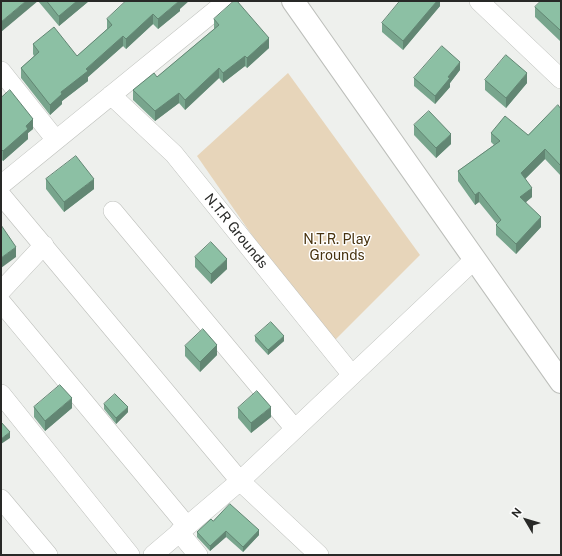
<!DOCTYPE html>
<style>
body{margin:0}
#map{position:relative;width:562px;height:556px;overflow:hidden;background:#eef0ed;font-family:"Public Sans",sans-serif}
canvas{display:block}
.frame{position:absolute;inset:0;border:2px solid #282927;pointer-events:none}
.north{position:absolute;left:506px;top:500px;width:40px;height:40px;-webkit-text-stroke:3px #fff;paint-order:stroke;rotate:308deg;font-size:11px;font-weight:700;line-height:16px;text-align:center;color:#282927}
.north::after{content:'';display:block;margin:auto;width:14px;height:18px;background:#282927;clip-path:polygon(50% 0,100% 100%,50% 72%,0 100%)}
</style>
<div id="map">
<canvas width="562" height="556"></canvas>
<div class="frame"></div>
<div class="north">N</div>
</div>
<script>
const g = document.querySelector('canvas').getContext('2d');
g.lineJoin = 'round';
function paint(path, color) {
  g.fillStyle = color;
  g.fill(path, 'evenodd');
}
function trace(path, color, width, dash) {
  g.strokeStyle = color;
  g.lineWidth = width;
  g.lineCap = dash ? 'butt' : 'round';
  g.setLineDash(dash || []);
  g.stroke(path);
}
function label(font, color, halo, rows, align = 'center') {
  g.font = font + ' "Public Sans",sans-serif';
  g.lineWidth = 3;
  g.setLineDash([]);
  g.textBaseline = 'middle';
  g.strokeStyle = halo;
  g.fillStyle = color;
  for (const [text, x, y, turn = 0] of rows) {
    g.save();
    g.translate(x, y);
    g.rotate((+turn || 0) * Math.PI / 180);
    g.textAlign = isNaN(turn) ? turn : align;
    if (halo) g.strokeText(text, 0, 0);
    g.fillText(text, 0, 0);
    g.restore();
  }
}
paint(new Path2D(`
 M288,73L420,255L329,346L197,156Z`), '#e7d5ba');
const minor = new Path2D(`
 M479,1L561,79
 M1,71L56,140
 M111,95L174,154L352,375
 M1,185L227,1
 M1,195L240,481L319,555
 M113,211L295,429
 M1,291L44,245
 M1,302L187,526
 M1,394L130,555
 M1,499L48,555
 M179,532L198,555
 M153,555L240,481L475,259`);
const tertiary = new Path2D(`
 M293,1L561,382`);
trace(minor, '#bdbfbb', 20);
trace(tertiary, '#bdbfbb', 24);
trace(minor, '#fff', 19);
trace(tertiary, '#fff', 22);
paint(new Path2D(`
 M1,1H89L59,26L38,1Z
 M440,1V6L403,50L382,32V23Z
 M561,1V40L560,41L535,17V7Z
 M180,9V11L158,29L153,24L126,49L123,46L88,77V81L62,101V104L50,115L21,78V68L34,56L33,54V44L77,56L107,29V19Z
 M214,19L269,48L247,68L245,66L223,83L219,78L185,110L179,103L155,121L133,100V90L157,77L214,29Z
 M460,70L450,83V87L435,104L414,86V78Z
 M485,80L527,83L506,108L485,90Z
 M1,98L33,129L28,133V139L3,161L1,159Z
 M561,109V176L545,159L525,179L532,197L526,202L541,227L516,254L496,235V225L497,224L479,202L475,205L458,181V171L494,145L491,142V133L528,135Z
 M414,125L451,144L436,158L414,135Z
 M46,179L94,189L64,212L46,189Z
 M195,257L227,269L211,284L195,267Z
 M255,336L284,341L268,355L255,341Z
 M185,346L217,355L200,372L185,356Z
 M104,404L128,412L116,424L104,409Z
 M34,407L72,408L45,431L34,417Z
 M238,408L271,417L251,433L238,418Z
 M213,521L259,535L243,552L226,537L210,551L197,537V532Z`), '#78a58d');
paint(new Path2D(`
 M26,1H38L1,32V22Z
 M77,1H89L59,26V16Z
 M179,1H189L180,9V11L158,29V19Z
 M437,1H440V6L403,50V41Z
 M153,14V24L126,49V39Z
 M560,30H561V40L560,41Z
 M123,36V46L88,77V81L62,101V104L50,115V105L61,92Z
 M269,38V48L247,68V58Z
 M245,56V66L223,83V73Z
 M460,62V70L450,83V87L435,104V96L448,77Z
 M219,68V78L185,110V100Z
 M527,73V83L506,108V98Z
 M179,93V103L155,121V111Z
 M33,119V129L28,133V139L3,161V151L26,126Z
 M451,134V144L436,158V148Z
 M545,149V159L521,183V173Z
 M94,179V189L64,212V202Z
 M532,188V197L520,207V197Z
 M479,192V202L475,205V195Z
 M541,217V227L516,254V244Z
 M16,247V257L1,268V258Z
 M227,259V269L211,284V274Z
 M284,336V341L268,355V350Z
 M217,345V355L200,372V362Z
 M72,398V408L45,431V421Z
 M128,407V412L116,424V418Z
 M271,407V417L251,433V423Z
 M10,432V438L1,444V439Z
 M259,530V535L243,552V547Z
 M226,531V537L210,551V546Z`), '#628673');
const building = new Path2D(`
 M1,1H26L1,22Z
 M47,1H77L59,16Z
 M126,1H179L158,19L153,14L126,39L123,36L86,69L88,71L61,92L62,94L50,105L21,68L39,52L33,44L54,27L77,56L112,25L107,19Z
 M234,1H237L269,38L247,58L245,56L223,73L219,68L185,100L179,93L155,111L133,90L154,73L157,77L219,25L214,19Z
 M400,1H437L403,41L382,23Z
 M541,1H561V30H560L535,7Z
 M442,46L460,62L448,77L450,78L435,96L414,78Z
 M506,55L527,73L506,98L485,80Z
 M10,90L33,119L26,126L28,129L3,151L1,149V98Z
 M558,105L561,109V166L545,149L521,173L532,188L520,197L541,217L516,244L496,225L501,220L479,192L475,195L458,171L500,141L491,133L505,116L528,135Z
 M429,111L451,134L436,148L414,125Z
 M76,156L94,179L64,202L46,179Z
 M1,225L16,247L1,258Z
 M211,242L227,259L211,274L195,257Z
 M271,322L284,336L268,350L255,336Z
 M203,329L217,345L200,362L185,346Z
 M60,385L72,398L45,421L34,407Z
 M257,391L271,407L251,423L238,408Z
 M115,394L128,407L116,418L104,404Z
 M1,422L10,432L1,439Z
 M230,504L259,530L243,547L226,531L210,546L197,532L211,519L213,521Z`);
paint(building, '#8cc0a4');
trace(building, '#628673', 1);
label('14px', '#282927', '#fff', [
 ["N.T.R Grounds",236,231,51]
]);
label('14px', '#47320e', '#fff', [
 ["N.T.R. Play",337,240],
 ["Grounds",337,256]
]);
</script>
